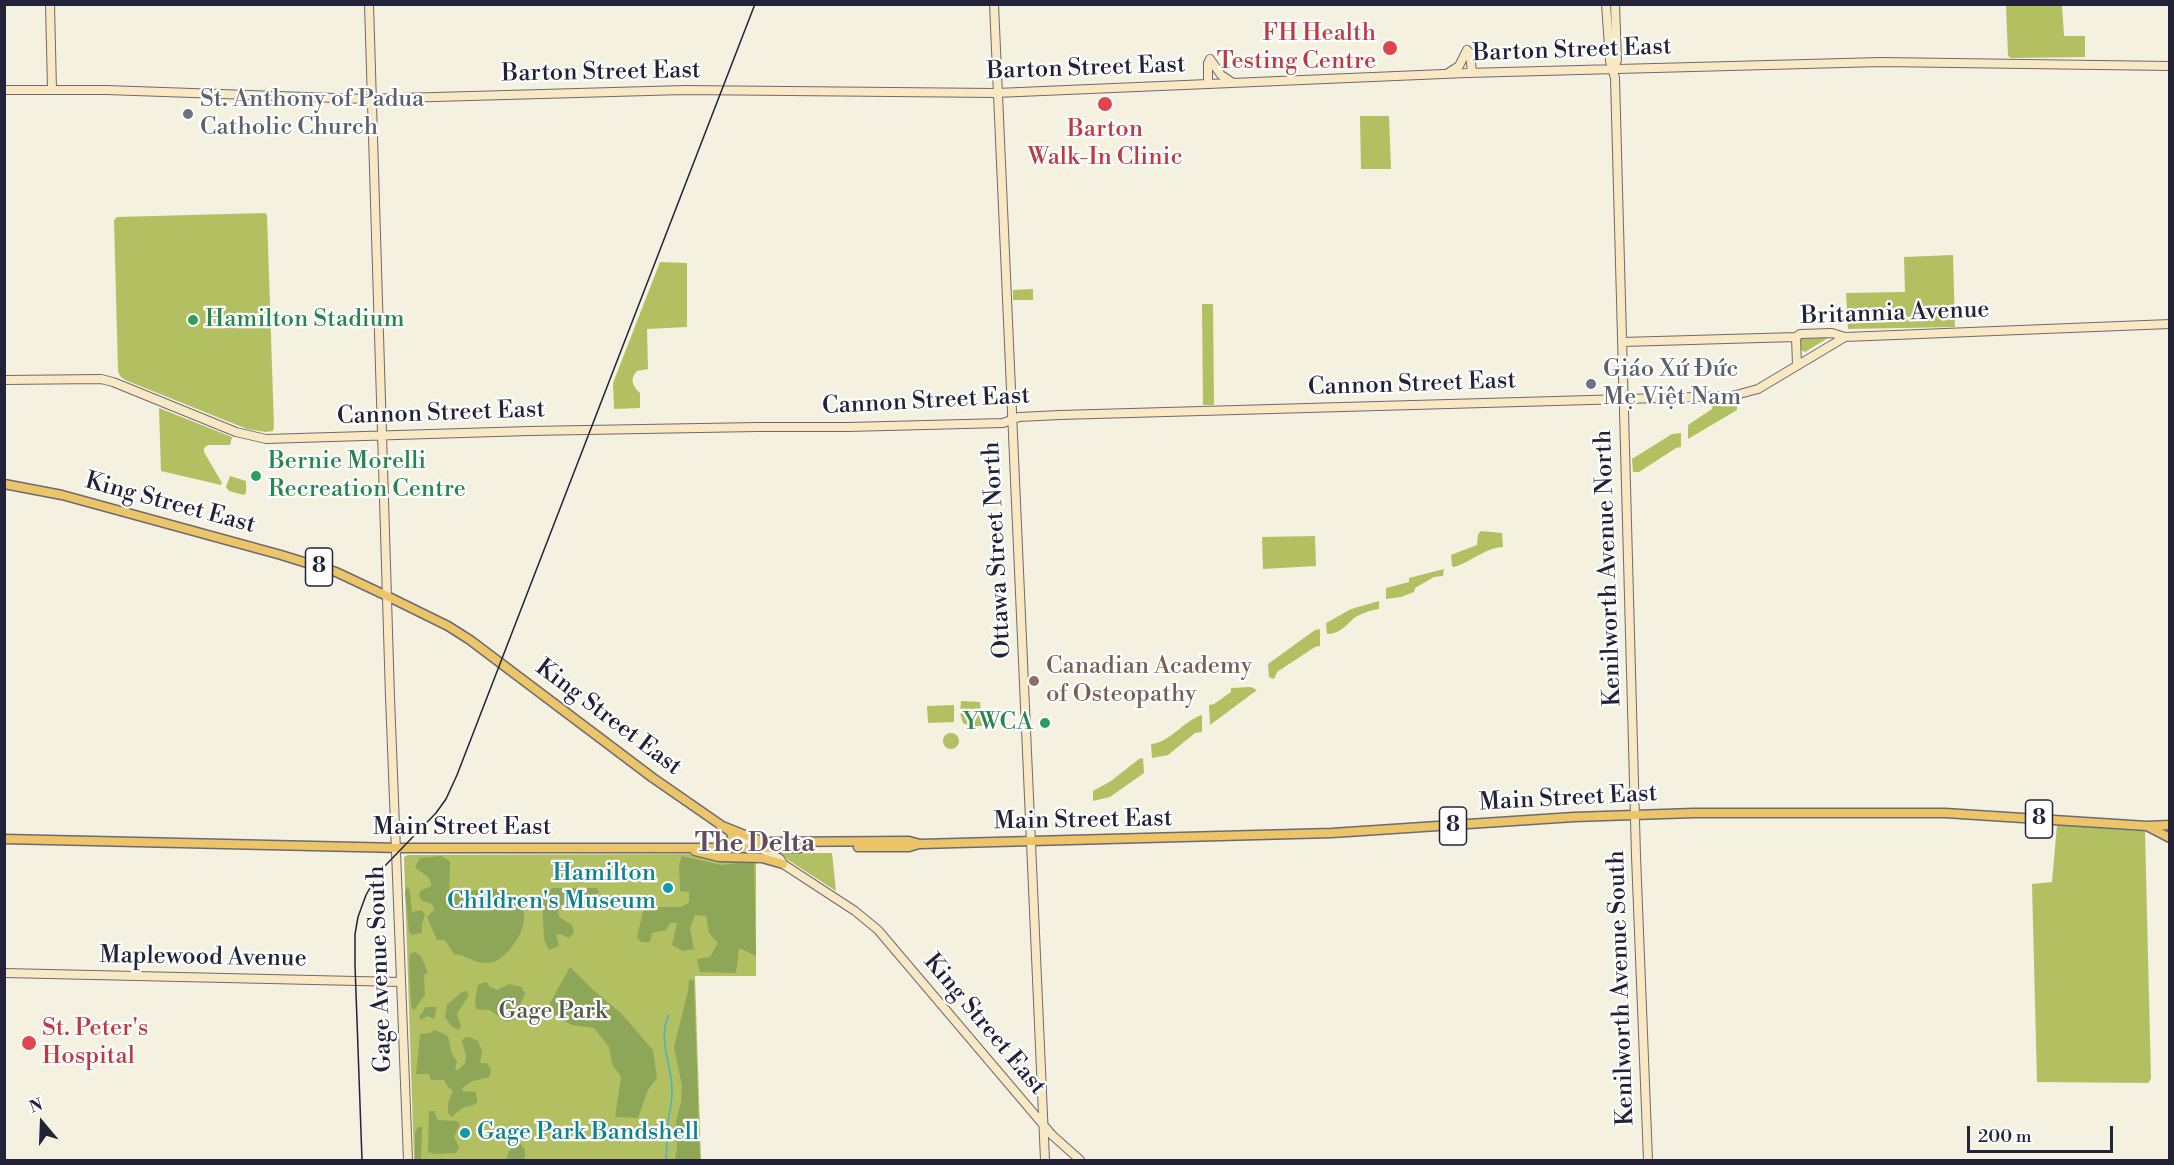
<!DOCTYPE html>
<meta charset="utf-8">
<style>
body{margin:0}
#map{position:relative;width:2174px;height:1165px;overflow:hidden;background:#f4f1e0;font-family:"Libre Bodoni",serif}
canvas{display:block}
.frame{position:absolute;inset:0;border:6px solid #22223b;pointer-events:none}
.north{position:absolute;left:12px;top:1093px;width:60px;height:60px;-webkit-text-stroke:4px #fff;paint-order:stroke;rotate:341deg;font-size:16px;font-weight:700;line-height:24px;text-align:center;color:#22223b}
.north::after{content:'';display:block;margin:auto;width:21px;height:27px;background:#22223b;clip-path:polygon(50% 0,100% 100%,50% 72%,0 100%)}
.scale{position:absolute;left:1967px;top:1126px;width:146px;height:27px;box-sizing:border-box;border:3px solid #22223b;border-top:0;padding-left:8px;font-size:18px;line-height:21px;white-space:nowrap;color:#22223b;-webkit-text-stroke:4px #fff;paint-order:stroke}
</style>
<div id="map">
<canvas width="2174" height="1165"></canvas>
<div class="frame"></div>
<div class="north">N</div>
<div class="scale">200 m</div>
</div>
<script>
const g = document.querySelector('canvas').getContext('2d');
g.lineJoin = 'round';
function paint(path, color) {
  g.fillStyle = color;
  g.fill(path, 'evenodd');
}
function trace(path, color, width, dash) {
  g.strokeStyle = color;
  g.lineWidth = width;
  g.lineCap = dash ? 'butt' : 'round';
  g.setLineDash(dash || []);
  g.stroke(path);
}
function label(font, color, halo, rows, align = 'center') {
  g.font = font + ' "Libre Bodoni",serif';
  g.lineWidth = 4.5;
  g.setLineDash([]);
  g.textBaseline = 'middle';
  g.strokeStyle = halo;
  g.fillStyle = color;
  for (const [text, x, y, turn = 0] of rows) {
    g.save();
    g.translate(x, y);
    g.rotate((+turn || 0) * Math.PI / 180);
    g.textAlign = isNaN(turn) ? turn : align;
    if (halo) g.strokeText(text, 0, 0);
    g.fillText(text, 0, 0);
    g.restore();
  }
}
paint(new Path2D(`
 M2006,5H2062L2064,36H2085V57L2011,58L2008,56Z
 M1360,116H1389L1391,169H1361Z
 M265,213L267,215L274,427L273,431L266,432L247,429L125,380L120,376L118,371L114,220L117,217Z
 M1953,255L1955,327L1848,329L1846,293L1905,292L1904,257Z
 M660,262L687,263V327L647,329L648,369L637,371C629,380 633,386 640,393V408L614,409L613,383Z
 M1033,289V300H1013V290Z
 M1202,304H1213L1214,405H1203Z
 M1827,336L1828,338L1805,352L1801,350L1800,339L1802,337Z
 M1733,402L1737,405V410L1688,439V425L1712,409L1713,403Z
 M159,408L232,437L230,445H208L204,448V452L222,483L221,485L161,471Z
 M1681,433V447L1676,448L1639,472H1633L1632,459L1672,434Z
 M230,476L246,481V493L244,495L229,491L226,487Z
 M1481,531L1502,533L1503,547C1485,548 1471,562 1454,567L1452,566L1451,555L1477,545L1478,534Z
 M1315,536L1316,566L1263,569L1262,537Z
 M1444,569L1443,576L1434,577L1415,588L1414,592L1401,597L1386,599V588L1409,582V578Z
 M1379,601V609C1371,610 1358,614 1352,620C1345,627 1338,634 1327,634L1326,623L1351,609Z
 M1320,629V646L1315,647L1277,672L1274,679L1269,677L1268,664L1315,630Z
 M1251,687L1257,690L1210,725L1209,705L1214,704L1231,692V688Z
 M961,701L980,702L982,726H969L963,723L960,713Z
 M954,705V722L928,723L927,706Z
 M1202,715V732L1195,733L1168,755L1152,758L1151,744C1171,742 1183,721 1202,715Z
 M943 741a8 8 0 1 1 16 0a8 8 0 1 1-16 0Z
 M1143,758L1144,773L1110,797L1093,801V791L1111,781L1139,759Z
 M2057,825L2145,831L2151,1079L2148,1083L2037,1082L2032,884L2052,882Z
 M782,853H832L836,891L782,856Z
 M697,854L715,861H756V976H695L701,1160H414L404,857L408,855Z`), '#b3c062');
paint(new Path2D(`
 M441,856L450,861L449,896C463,893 486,886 500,890C530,898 529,923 514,944C509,951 501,960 493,962C475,966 470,956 454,954L445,940H437L427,917L434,910C433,903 429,902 422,901L419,896L420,891L431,886C432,875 421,874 415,867L420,858Z
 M682,856L721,865L754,861L756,956L739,948L736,973L700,972L697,959L710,957L718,943L709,933L706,916L695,915L690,928L694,949L683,951L672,945L677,923H670L666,930L652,933L650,942H641L637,937L644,907H682L689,902V892L680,891L679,864Z
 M407,886L410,891L412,912L421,910L425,914L422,924V933L412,935L409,932L405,892Z
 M552,888H597L599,893L566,901L558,908L559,917L572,925L574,933L569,938L560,934L556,935L559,946L549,950L544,940L542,898Z
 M415,952L421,956L428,973L424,975L425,995L414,1010L412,1008L411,1005L409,961L410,954Z
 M570,967L593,990L621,1013L653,1050L657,1078L648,1090L638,1118L615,1117L621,1077L612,1064L609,1047L594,1028L572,1025L549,1013L550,1003Z
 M689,980H694L700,1160H675L677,1147L676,1122L681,1102L682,1086L674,1047L688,991Z
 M485,982L488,983L489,986L497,990L509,984L521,987L525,994L513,1020L507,1022L490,1010L476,1009L475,1000L478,985Z
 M467,991L469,995L457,1014L461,1027L458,1030L452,1027L445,1017L447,1005L462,992Z
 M426,1007H437L434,1019L427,1016L421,1020L419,1017Z
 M435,1030L448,1036L452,1054L457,1061L455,1070H458L465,1063L466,1056L462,1041L464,1038L469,1037L478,1041L482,1051L480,1063H487L491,1070L489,1077L473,1081L462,1088L463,1091L475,1092C481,1105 474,1105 465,1107C461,1108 456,1114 452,1117L448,1113V1103L453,1091L447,1086L444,1080H431L429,1074H416C417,1060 419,1049 420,1034L430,1033Z
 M429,1111H434L438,1120L457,1121L460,1124L454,1137L459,1147L456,1153L433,1154L428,1151Z
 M418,1127H422L421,1160H415V1132Z
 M516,1144H521L525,1150V1157L522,1160H506L509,1151Z`), '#8ea658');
trace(new Path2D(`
 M666,1160C667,1148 667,1135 668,1122C669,1113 672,1104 672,1094C674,1069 656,1039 669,1015`), '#49b3c7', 1.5);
const secondary = new Path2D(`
 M50,4L52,90
 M369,4L390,697L408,1160
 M994,4L1045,1160
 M1606,4L1610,61L1615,78L1636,856L1648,1160
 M1467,50L1470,53L1472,73
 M1210,59L1221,75L1233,83
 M1614,69L1617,60L1615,4
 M1448,73L1459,66L1467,50
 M1208,84V63L1210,59
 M4,90H106L364,99L684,90L996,93L1467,73L1881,62L2170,66
 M1796,337L1797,365
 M1622,342L1796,337L1800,334L1832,333L1845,337L2170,324
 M4,380L101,379L113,382L236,432L266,439L529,431L757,427H848L1003,423L1019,417L1060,415L1732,396L1758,389L1845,337
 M731,832L780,859L783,864L855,911L878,930L1052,1135L1080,1160
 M4,973L401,982`);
const primary = new Path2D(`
 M4,484L62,495L281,555L336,572L387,596L448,626L470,640L653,778L731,832L733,841L730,844L722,846
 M720,825L750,837L766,842L909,841L920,844L1332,833L1574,817L1694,813H1945L2147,826L2170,825
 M2147,826L2170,838
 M4,839L401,848H800
 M858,847H909L919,844
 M695,851L719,857L762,858L783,864`);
trace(secondary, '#6c6a75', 10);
trace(primary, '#6c6a75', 11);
trace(secondary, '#f8e8c3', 8);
trace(primary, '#edc569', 8);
trace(new Path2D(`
 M362,1160L355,965V934L358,917L366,895L379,872L436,813L446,799L457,775L755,4`), '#22223b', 1.5);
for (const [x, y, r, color] of [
 [1390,48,8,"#e0444e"],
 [1105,104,8,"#e0444e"],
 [188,114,6,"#6b7280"],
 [193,320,6,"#2e9e5b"],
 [1591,384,6,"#6b7280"],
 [256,476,6,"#2e9e5b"],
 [1034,681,6,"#8d6e63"],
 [1045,723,6,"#2e9e5b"],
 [668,888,6,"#0f9aa8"],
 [29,1043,8,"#e0444e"],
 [465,1133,6,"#0f9aa8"]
]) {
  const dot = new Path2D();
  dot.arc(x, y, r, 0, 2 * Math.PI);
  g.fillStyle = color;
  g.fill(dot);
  trace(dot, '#fff', 2);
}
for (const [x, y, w] of [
 [319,567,27],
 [2039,819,27],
 [1453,826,27]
]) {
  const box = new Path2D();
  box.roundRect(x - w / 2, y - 19, w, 38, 4.5);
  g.fillStyle = '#fff';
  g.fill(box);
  trace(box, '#22223b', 1.5);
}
label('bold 22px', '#22223b', null, [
 ["8",319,567],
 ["8",2039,819],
 ["8",1453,826]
]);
label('24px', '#be3a42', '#fff', [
 ["FH Health",1376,34],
 ["Testing Centre",1376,62],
 ["Barton",1105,130,"center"],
 ["Walk-In Clinic",1105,158,"center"],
 ["St. Peter's",42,1029,"left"],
 ["Hospital",42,1057,"left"]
], 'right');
label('24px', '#22223b', '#fff', [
 ["Barton Street East",1572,51,-2],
 ["Barton Street East",1086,69,-2],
 ["Barton Street East",601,73,-1],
 ["Britannia Avenue",1895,314,-2],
 ["Cannon Street East",1412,385,-2],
 ["Cannon Street East",926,402,-3],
 ["Cannon Street East",441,414,-2],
 ["King Street East",170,504,15],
 ["Ottawa Street North",998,550,-93],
 ["Kenilworth Avenue North",1609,568,-92],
 ["King Street East",608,718,37],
 ["Main Street East",1568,799,-3],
 ["Main Street East",1083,821,-1],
 ["Main Street East",462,828],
 ["Maplewood Avenue",203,958,1],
 ["Gage Avenue South",381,969,-92],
 ["Kenilworth Avenue South",1622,988,-92],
 ["King Street East",984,1025,50]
]);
label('24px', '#5b616d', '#fff', [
 ["St. Anthony of Padua",200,100],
 ["Catholic Church",200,128],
 ["Giáo Xứ Đức",1603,370],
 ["Mẹ Việt Nam",1603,398]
], 'left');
label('24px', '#27864d', '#fff', [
 ["Hamilton Stadium",205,320],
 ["Bernie Morelli",268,462],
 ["Recreation Centre",268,490],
 ["YWCA",1033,723,"right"]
], 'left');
label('24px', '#785e54', '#fff', [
 ["Canadian Academy",1046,667],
 ["of Osteopathy",1046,695]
], 'left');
label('24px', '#0d838f', '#fff', [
 ["Hamilton",656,874],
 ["Children's Museum",656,902],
 ["Gage Park Bandshell",477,1133,"left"]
], 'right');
label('24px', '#555949', '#fff', [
 ["Gage Park",553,1012]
]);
label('bold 26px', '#644e5c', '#fff', [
 ["The Delta",755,845]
]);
</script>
